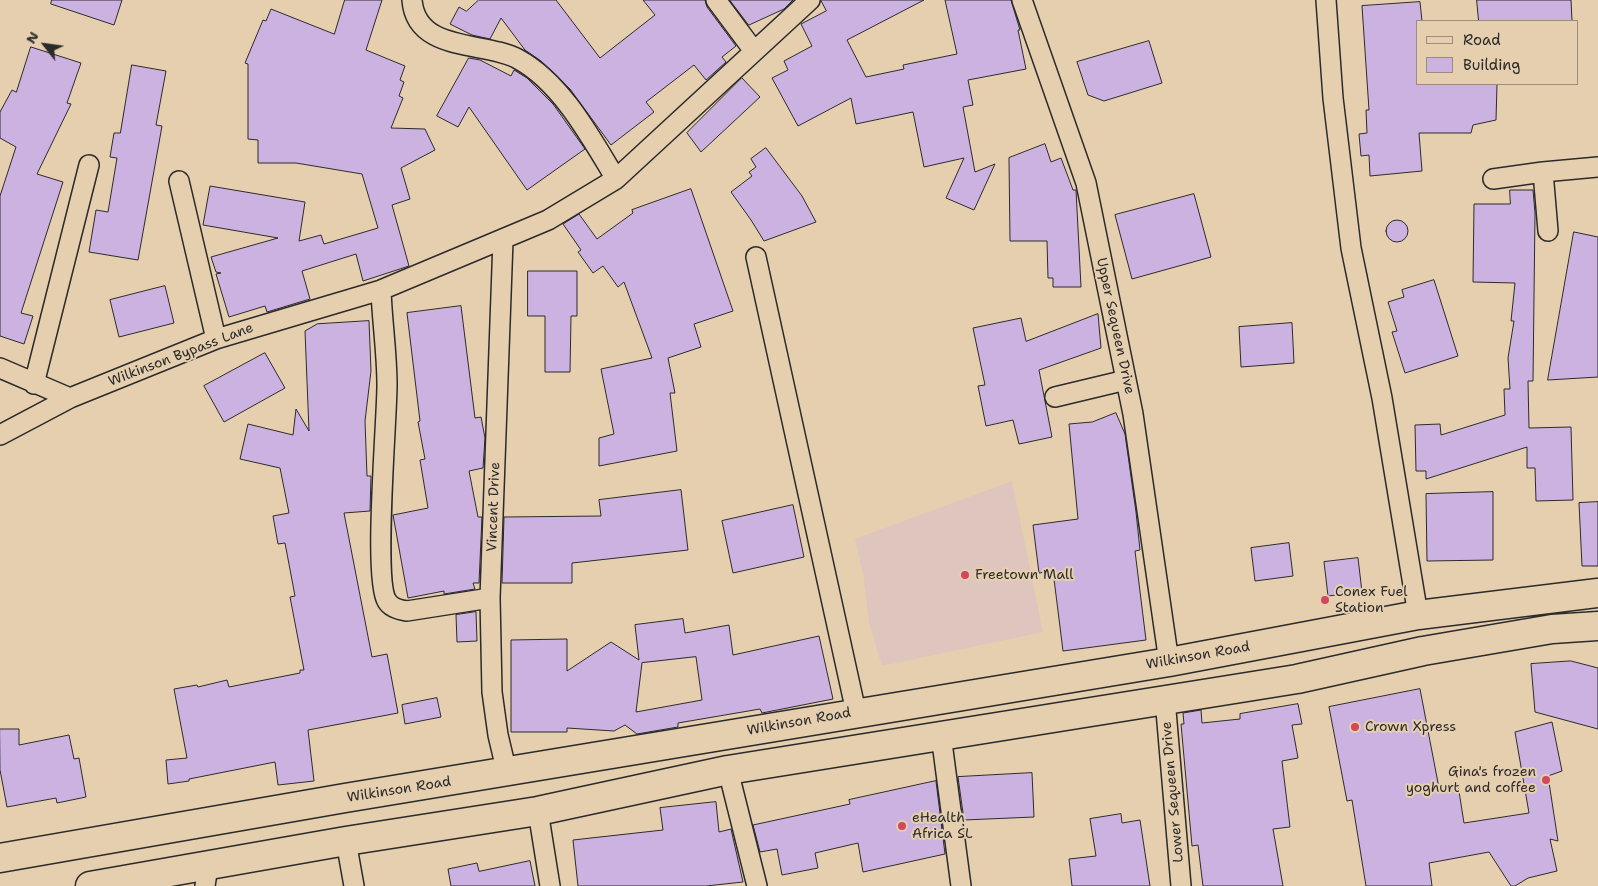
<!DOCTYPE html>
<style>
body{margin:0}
#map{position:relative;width:1598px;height:886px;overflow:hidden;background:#e6cfaf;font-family:"Shantell Sans",sans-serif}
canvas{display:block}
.legend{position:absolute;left:1416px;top:20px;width:162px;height:65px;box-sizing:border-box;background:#e6cfaf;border:1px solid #9b8d7a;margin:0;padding:6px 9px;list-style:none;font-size:15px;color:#2b2b2b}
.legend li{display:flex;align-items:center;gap:10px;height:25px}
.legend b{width:25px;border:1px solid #9b8d7a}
.north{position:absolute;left:20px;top:20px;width:50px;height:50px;-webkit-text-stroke:4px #e6cfaf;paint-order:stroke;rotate:300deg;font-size:14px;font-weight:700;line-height:20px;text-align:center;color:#2b2b2b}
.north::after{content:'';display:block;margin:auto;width:18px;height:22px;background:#2b2b2b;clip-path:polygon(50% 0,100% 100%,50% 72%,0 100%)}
</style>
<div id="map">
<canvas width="1598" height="886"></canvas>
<ul class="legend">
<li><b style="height:6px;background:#e6cfaf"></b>Road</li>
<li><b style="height:14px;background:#ccb2e1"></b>Building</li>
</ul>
<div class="north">N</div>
</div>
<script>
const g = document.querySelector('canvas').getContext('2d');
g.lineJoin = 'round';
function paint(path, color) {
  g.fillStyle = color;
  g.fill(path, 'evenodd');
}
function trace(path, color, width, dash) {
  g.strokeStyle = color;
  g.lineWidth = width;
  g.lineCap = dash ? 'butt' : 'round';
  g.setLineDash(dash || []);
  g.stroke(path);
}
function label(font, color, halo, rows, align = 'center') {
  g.font = font + ' "Shantell Sans",sans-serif';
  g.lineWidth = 4;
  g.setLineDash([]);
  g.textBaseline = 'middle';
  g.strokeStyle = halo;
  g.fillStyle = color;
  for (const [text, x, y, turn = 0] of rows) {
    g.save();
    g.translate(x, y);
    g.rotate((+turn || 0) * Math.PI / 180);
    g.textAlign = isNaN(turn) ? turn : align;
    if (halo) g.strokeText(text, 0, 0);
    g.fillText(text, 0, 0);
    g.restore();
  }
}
paint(new Path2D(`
 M1012,481L1043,632L882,666L869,623L863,573L855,539Z`), '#dec6be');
const building = new Path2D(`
 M52,0H122L114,25L51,4Z
 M345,0H382L366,50L405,66L400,80L404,82L399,96L403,98L391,128L425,129L435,150L401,168L410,199L392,205L409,266L363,281L356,254L302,271L310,299L267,312L265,306L229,317L216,274L221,273L216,272L211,257L278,238L203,225L210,186L305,202L299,241L321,235L324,244L378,228L362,174L296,163H258V140L248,139V64L245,63L263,20L266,21L271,9L334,34Z
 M479,0H556L600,58L655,15L643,0H705L707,7L736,46L722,57L726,62L706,80L694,65L646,102L654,112L611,145L570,89L541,61L525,50L501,18L490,39L472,35L450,24L459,7L466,11Z
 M730,0H793L784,9L749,25Z
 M821,0H924L847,40L866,77L904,69L903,65L957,54L945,0H1011L1020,30H1018L1026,69L968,80L973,105L963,107L975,172L995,164L974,210L946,198L964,158L924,167L913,112L856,124L851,98L798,126L772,78L788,70L784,61L812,46L801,24L826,11Z
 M1477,0H1571L1572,21H1479Z
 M1420,2L1422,21H1417V84H1497L1496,120L1473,125L1471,133H1419L1422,171L1370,176L1369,155L1361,156L1359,134L1367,133L1366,110H1369L1362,6Z
 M1149,41L1162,83L1104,101L1088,95L1077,62Z
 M31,47L81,63L67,103L71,104L37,174L63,182L21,313L33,316L24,344L0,336V196L16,147L0,138V112L12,90L16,92Z
 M469,58L480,60L511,76L514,70L527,78L553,104L585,149L527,190L469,107L458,127L437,116Z
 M132,65L166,71L156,125L162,126L138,260L89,252L96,210L108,212L117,158L110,157L114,133H120Z
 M742,78L760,97L701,152L687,133Z
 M1045,144L1051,162L1061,158L1073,190H1076L1081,287H1053V278H1048L1047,241H1010L1009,158Z
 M766,148L802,196L816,222L764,241L751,220L731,192L752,176L749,172L756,167L751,159Z
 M691,189L733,311L694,324L701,347L668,358L675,393H670L677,451L599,466V438L614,434L601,369L652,358L624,282L618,287L603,266L593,273L578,252L581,250L563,224L579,214L597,239L633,213L632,210Z
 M1510,190H1533L1535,213L1533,381H1528L1529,428L1571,427L1573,500L1536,501L1535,468H1527V447L1426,479V471H1416L1415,425L1440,424L1441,435L1505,415L1504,389H1510L1508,358L1514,321H1511L1515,283L1473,282L1474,204H1510Z
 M1194,194L1211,257L1132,279L1115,215Z
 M1386 231a11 11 0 1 1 22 0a11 11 0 1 1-22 0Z
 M1574,232L1598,237V377L1548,380Z
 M528,271H577V316H571L570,372H545V316H528Z
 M1434,280L1458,356L1405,373L1392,332L1397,331L1388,302L1404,297L1402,290Z
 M165,286L174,323L119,337L110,300Z
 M461,306L475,418L481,417L485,438L483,468L469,471L478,517H482L479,583H473L475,589L444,594V591L408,598L393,515L428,508L420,460L425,459L418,422L420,421L407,313Z
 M1098,314L1101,348L1039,370L1052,437L1019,444L1013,420L986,426L978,386L985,385L973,328L1021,318L1026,341Z
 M369,321L371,371L365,421L367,476H371L370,511L344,513L372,657L387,654L398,713L308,730L314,781L278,785L275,762L189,779V781L168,784L166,760L187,758L174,689L197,685L198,687L227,680L229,687L300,673V670H304L290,597L295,596L285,543L278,544L273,516L289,513L280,468L240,459L248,424L293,435L296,409L309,431L305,331L317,324Z
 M1292,323L1294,363L1241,367L1239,327Z
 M265,353L285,388L224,422L204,386Z
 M1116,413L1125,434L1136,512L1140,550L1135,551L1146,640L1063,651L1053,571L1039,573L1033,525L1078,519L1069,424L1092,422Z
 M681,490L688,550L572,563V583H502L504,517L601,516L599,500Z
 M1493,492V560L1427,561L1426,494Z
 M1598,502V566H1582L1579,503Z
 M793,505L804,557L733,573L722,521Z
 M1289,543L1293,576L1255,581L1251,548Z
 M1358,558L1362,592L1328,596L1324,562Z
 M476,612L477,641L457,642L456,615Z
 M683,619L685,633L729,625L733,655L819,636L833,699L762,713L760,709L678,723V727L637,734L625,725L614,731L567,728V732H511V640L567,639V671L611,642L639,660L635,625ZM696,657L702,700L636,712L642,663Z
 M1571,661L1598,668V729L1535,712L1531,664Z
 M1420,689L1439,788L1458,785L1464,823L1529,813L1515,732L1552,722L1562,771L1548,776L1558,841L1550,839L1557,871L1528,878L1515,886H1511L1489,852L1429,863L1432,886H1366L1352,800L1347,801L1329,707Z
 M437,698L441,717L405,724L402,705Z
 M1298,704L1302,724L1292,725L1298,758L1282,761L1290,827L1273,829L1283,886H1203L1198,845L1192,846L1181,724H1184L1183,713L1201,710L1202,723L1240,719V714Z
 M0,729H19V745L69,735L74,759L79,758L86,797L57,803L56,798L7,807L0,770Z
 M1032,773L1034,817L964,820L958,777Z
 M936,781L945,854L863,872L858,843L815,853L818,868L782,875L777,849L760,852L753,825L850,804L849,800Z
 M716,802L719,832L731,829L743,882L706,886H578L573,840L663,830L660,808Z
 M1121,814L1122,823L1140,820L1150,886H1072L1069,859L1096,856L1090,819Z
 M530,861L535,886H451L448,869L477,863L479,871Z`);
paint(building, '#ccb2e1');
trace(building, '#2b2b2b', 1);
const minor = new Path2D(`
 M412,0C416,53 485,41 518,59C562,83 591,138 616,179
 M716,0L754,51
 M1022,0L1086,183L1133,414L1169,662
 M1326,0L1333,98L1351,248L1382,398L1418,615
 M1543,172L1548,231
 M1493,179L1543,172L1598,167
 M179,181L216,339
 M503,240L490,598L492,692L498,735L507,773
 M756,257L856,712
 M381,290C382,321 387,353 387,385C387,421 373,580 387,601C391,608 400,610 407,611L490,598
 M0,368L70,398
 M34,384L89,165
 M1055,397L1126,380
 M0,435L70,398L216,339L381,290L548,220L616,179L810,0
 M1165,699L1181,886
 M941,735L961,886
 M728,770L757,886
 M538,811L550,886
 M346,841L354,886
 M205,886L208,866`);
const primary = new Path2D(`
 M0,858L345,798L1169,662L1418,615L1598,593
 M90,886L346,841L538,811L728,770L1297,679L1423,651L1552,629L1598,626`);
trace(minor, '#2b2b2b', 22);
trace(primary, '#2b2b2b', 31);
trace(minor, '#e6cfaf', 19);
trace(primary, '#e6cfaf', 28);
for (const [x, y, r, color] of [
 [965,575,5,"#d1495b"],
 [1325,600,5,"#d1495b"],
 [1355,727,5,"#d1495b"],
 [1546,780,5,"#d1495b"],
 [902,826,5,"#d1495b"]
]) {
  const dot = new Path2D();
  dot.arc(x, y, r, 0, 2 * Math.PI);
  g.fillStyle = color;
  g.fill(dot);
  trace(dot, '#e6cfaf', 2);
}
label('14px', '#2b2b2b', '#e6cfaf', [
 ["Upper Sequeen Drive",1115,326,78],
 ["Wilkinson Bypass Lane",181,355,-21],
 ["Vincent Drive",494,507,-88],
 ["Wilkinson Road",1198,656,-10],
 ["Wilkinson Road",799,722,-10],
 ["Wilkinson Road",399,790,-9],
 ["Lower Sequeen Drive",1173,792,-95]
]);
label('14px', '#2b2b2b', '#e6cfaf', [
 ["Freetown Mall",975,575],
 ["Conex Fuel",1335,592],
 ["Station",1335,608],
 ["Crown Xpress",1365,727],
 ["Gina's frozen",1536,772,"right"],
 ["yoghurt and coffee",1536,788,"right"],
 ["eHealth",912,818],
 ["Africa SL",912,834]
], 'left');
</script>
